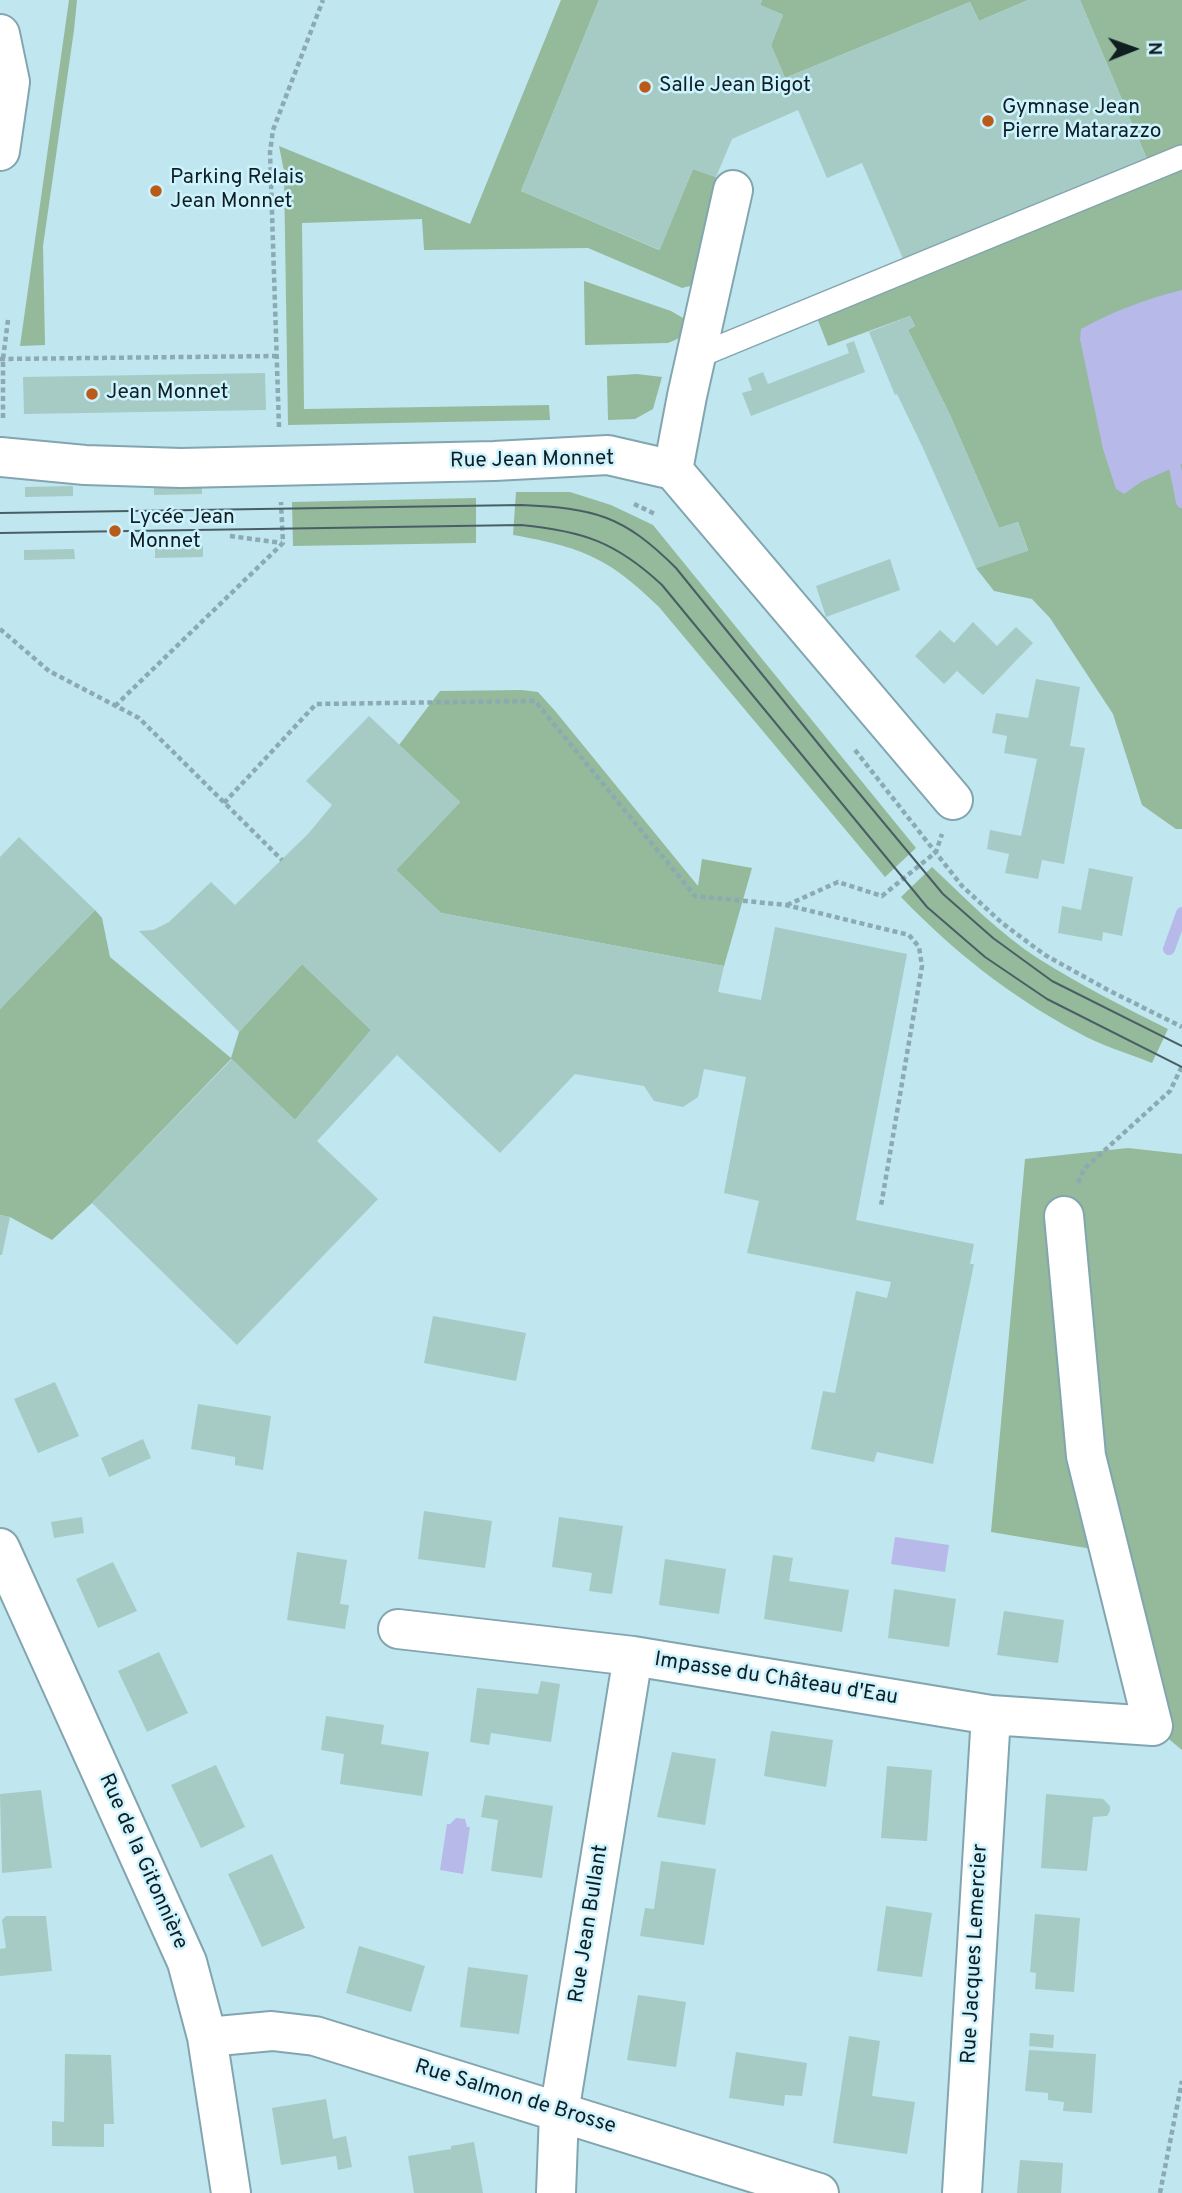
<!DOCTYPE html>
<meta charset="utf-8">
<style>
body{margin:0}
#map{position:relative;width:1182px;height:2193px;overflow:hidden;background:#c0e6f0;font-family:Overpass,sans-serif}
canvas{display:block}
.north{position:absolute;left:1098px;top:14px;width:70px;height:70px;-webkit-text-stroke:5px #cdf3fe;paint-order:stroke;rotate:89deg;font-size:19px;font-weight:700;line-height:28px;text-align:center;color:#101e22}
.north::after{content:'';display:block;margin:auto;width:24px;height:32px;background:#101e22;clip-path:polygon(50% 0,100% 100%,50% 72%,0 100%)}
</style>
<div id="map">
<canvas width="1182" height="2193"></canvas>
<div class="north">N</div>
</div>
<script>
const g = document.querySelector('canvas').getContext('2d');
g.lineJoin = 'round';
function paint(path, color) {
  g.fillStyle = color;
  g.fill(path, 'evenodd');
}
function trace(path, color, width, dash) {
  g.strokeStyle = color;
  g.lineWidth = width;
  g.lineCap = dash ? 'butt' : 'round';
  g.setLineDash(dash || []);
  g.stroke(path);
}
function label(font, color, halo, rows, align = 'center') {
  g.font = font + ' Overpass,sans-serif';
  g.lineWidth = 5;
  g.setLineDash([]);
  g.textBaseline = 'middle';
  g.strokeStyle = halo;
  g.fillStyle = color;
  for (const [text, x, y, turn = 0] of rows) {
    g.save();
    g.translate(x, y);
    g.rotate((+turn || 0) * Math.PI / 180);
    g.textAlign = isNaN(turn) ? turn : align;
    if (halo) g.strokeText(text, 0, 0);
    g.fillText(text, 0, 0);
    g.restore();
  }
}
paint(new Path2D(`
 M69,0H77L74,30L43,246L45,345L20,346Z
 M561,0H599L521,191L659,250L693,169L716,177L701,274L694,285L682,288L588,248L424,250L422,219L302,223L304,409L549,405L550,420L288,425L284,171L279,146L470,224Z
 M762,0H1028L979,21L970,2L785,78L771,45L783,15L760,5Z
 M1080,0H1182V829H1176L1142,805L1113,714L1050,618L1032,599L994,591L976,568L1028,550L1018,522L999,528L950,415L908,330L915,326L910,316L828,346L815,313L1147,159Z
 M584,281L671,311L683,318L687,329L682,337L668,343L585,345Z
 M637,374L662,377L653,409L635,419L608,420L607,376Z
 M516,492H570L611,505L653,525L916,848L885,877L659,607C609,558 582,547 513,535Z
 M476,498V543L293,546L292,502Z
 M522,690L538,692L556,712L698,886L702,859L752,868L724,966L441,913L396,870L460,802L399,745L440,691Z
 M932,867C966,899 1000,934 1039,959C1080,985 1124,1007 1168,1029L1152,1063C1127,1053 1100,1045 1077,1032C1010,996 954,952 901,897Z
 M95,910L102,918L110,957L231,1058L239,1032L302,964L371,1030L295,1120L231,1059L92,1203L52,1240L10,1217L0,1215V1009Z
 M1128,1148L1182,1154V1750L1153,1726L1092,1549L991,1532L1025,1159Z`), '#95b99b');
paint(new Path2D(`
 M1182,290V464L1141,482L1124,494L1116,489L1103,449L1080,339L1081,329C1114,311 1146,299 1182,290Z
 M895,1537L949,1545L945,1572L891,1564Z
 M456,1818L465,1819L467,1827H470L463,1874L440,1870L447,1824H450Z`), '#b7b9e8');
trace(new Path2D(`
 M1175,467L1182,502
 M1169,949L1182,913`), '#b7b9e8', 12);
paint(new Path2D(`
 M599,0H762L760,5L783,15L771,45L785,78L970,2L979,21L1028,0H1080L1147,159L904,261L862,163L827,178L798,110L732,139L716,177L693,169L660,250L521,191Z
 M910,316L915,326L908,330L950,415L999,528L1018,522L1028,551L976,568L923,448L897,394L895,395L869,332Z
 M854,341L865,372L751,416L742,393L752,390L748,378L763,372L768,384L849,353L846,344Z
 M265,373L266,410L24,414L23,377Z
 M202,483V494L154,495V484Z
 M73,486V496L25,497V487Z
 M203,546V557L155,558V547Z
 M74,549L75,559L24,560V550Z
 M890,559L900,590L826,617L816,586Z
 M973,622L997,646L1016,627L1033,643L983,695L957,671L944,684L915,656L940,630L954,643Z
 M1036,679L1080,687L1070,746L1085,748L1064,864L1042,860L1038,879L1005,873L1009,854L987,849L990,830L1021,836L1037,759L1004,753L1007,736L992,733L996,713L1028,718Z
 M369,716L460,802L396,870L441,913L724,966L718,992L761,1000L775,927L907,954L856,1220L974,1244L970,1264H974L933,1464L877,1452L874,1462L811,1449L823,1391L835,1393L856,1291L887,1298L891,1282L747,1253L759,1201L724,1193L746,1077L704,1069L698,1097L683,1107L654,1101L644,1086L575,1074L500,1153L397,1055L317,1141L378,1199L237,1345L92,1203L232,1059L295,1120L371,1030L302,964L239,1032L139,931L153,930L169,922L211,882L235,905L308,834L332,805L306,781Z
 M19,837L95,910L0,1009V857Z
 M1089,868L1133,877L1122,936L1103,932L1102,941L1058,933L1062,906L1081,910Z
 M0,1215L10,1217L2,1255H0Z
 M433,1316L526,1333L516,1381L424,1363Z
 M55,1382L79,1436L38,1453L14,1399Z
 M198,1404L271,1416L263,1470L235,1465V1457L191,1449Z
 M143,1439L151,1458L109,1477L101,1458Z
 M424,1511L492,1521L485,1568L418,1559Z
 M82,1517L84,1533L54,1538L51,1522Z
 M559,1517L623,1526L612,1594L589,1591L592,1573L552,1567Z
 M297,1552L347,1560L340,1604L349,1605L345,1629L287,1620Z
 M773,1555L793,1558L789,1581L849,1590L842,1632L764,1619Z
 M665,1559L726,1569L719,1614L659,1605Z
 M113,1562L137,1611L98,1628L76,1579Z
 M894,1589L956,1599L949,1647L888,1638Z
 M1004,1611L1064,1620L1058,1663L997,1655Z
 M159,1652L188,1713L147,1732L118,1671Z
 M541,1681L560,1684L551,1742L491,1733L489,1745L470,1742L477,1688L538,1694Z
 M326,1716L384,1725L381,1744L429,1752L422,1796L340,1784L344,1754L321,1750Z
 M771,1731L833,1740L826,1787L764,1776Z
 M672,1752L716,1759L705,1825L657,1817Z
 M216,1765L245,1827L201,1848L171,1785Z
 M887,1766L932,1770L927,1841L881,1838Z
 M41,1790L52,1868L2,1873L0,1794Z
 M1046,1794L1103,1799L1110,1806V1811L1107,1816L1093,1817L1087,1871L1041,1868Z
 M485,1795L553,1806L542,1878L491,1871L498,1820L481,1817Z
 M272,1854L305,1928L262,1947L228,1874Z
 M661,1861L716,1869L704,1945L640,1936L645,1908L654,1909Z
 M886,1906L932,1913L922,1977L877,1971Z
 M1035,1914L1080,1918L1074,1992L1035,1989L1036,1973L1030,1972Z
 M6,1916H46L52,1971L0,1976V1949L6,1948L2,1920Z
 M359,1946L425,1966L411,2012L346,1993Z
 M468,1967L528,1975L519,2034L460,2027Z
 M638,1995L686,2002L676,2067L627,2060Z
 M1030,2033L1054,2035L1053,2048L1029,2046Z
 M849,2036L880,2041L872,2096L915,2102L907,2154L833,2143Z
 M1029,2050L1096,2054L1092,2113L1063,2111L1064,2102L1048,2100V2093L1025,2091Z
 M736,2052L807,2063L802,2096L785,2095L784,2106L729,2098Z
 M65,2054L111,2055L114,2124H104V2147L52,2146V2121L64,2122Z
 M326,2099L333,2139L346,2136L352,2167L338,2170L336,2156L281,2165L272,2108Z
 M474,2142L483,2193H414L408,2156L451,2149V2146Z
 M1020,2160L1063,2163L1061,2193H1017Z`), '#a5cbc4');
const lane = new Path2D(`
 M698,356L1182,157`);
const street = new Path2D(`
 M0,34L10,82L0,151
 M0,457L85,465L181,468L494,461L608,455L673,470L953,800
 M673,470L687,396L733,190
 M0,1548L187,1962L207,2037L231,2193
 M398,1629L633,1656L991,1715L1153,1726L1086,1456L1064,1216
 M207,2037L272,2031L315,2036L819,2193
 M556,2193L559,2113L633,1656
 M962,2193L991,1715`);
trace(lane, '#82a5af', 26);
trace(street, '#82a5af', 42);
trace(new Path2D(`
 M0,359L278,356
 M3,418V359L8,320
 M279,427L270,152L273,130L323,0
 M634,504L655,514
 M230,536L282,543
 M0,629L49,671L139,718L282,860
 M115,706L283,543L281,502
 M855,750L962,886L1002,923L1045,955L1108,990L1182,1027
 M224,803L316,704L535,701L695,896L786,905L909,935L919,947L922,966L881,1206
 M787,905L838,882L882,896L936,852L942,834
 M1078,1183L1084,1169L1170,1091L1182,1066
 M1160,2193L1182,2081`), '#8baab2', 4.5, [5, 3.5]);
trace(lane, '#fff', 23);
trace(street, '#fff', 38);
trace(new Path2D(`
 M0,513L521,505C594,508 623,515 676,568L829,757L943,894L993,938L1052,981L1182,1046
 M0,533L521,525C583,531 616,542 662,585L927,907L985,957L1047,999L1182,1067`), '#495f65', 2);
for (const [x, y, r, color] of [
 [645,87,7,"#bb5b19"],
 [988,121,7,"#bb5b19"],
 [156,191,7,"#bb5b19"],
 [92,394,7,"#bb5b19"],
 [115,531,7,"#bb5b19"]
]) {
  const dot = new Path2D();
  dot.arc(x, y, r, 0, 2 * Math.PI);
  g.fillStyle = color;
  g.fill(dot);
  trace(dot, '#cdf3fe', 2.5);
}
label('21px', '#101e22', '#cdf3fe', [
 ["Salle Jean Bigot",659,87],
 ["Gymnase Jean",1002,109],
 ["Pierre Matarazzo",1002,133],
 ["Parking Relais",170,179],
 ["Jean Monnet",170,203],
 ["Jean Monnet",106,394],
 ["Lycée Jean",129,519],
 ["Monnet",129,543]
], 'left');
label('21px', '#101e22', '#cdf3fe', [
 ["Rue Jean Monnet",532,461,-1],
 ["Impasse du Château d'Eau",776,1680,9],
 ["Rue de la Gitonnière",142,1862,66],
 ["Rue Jean Bullant",590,1924,-81],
 ["Rue Jacques Lemercier",976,1954,-87],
 ["Rue Salmon de Brosse",515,2098,17]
]);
</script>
